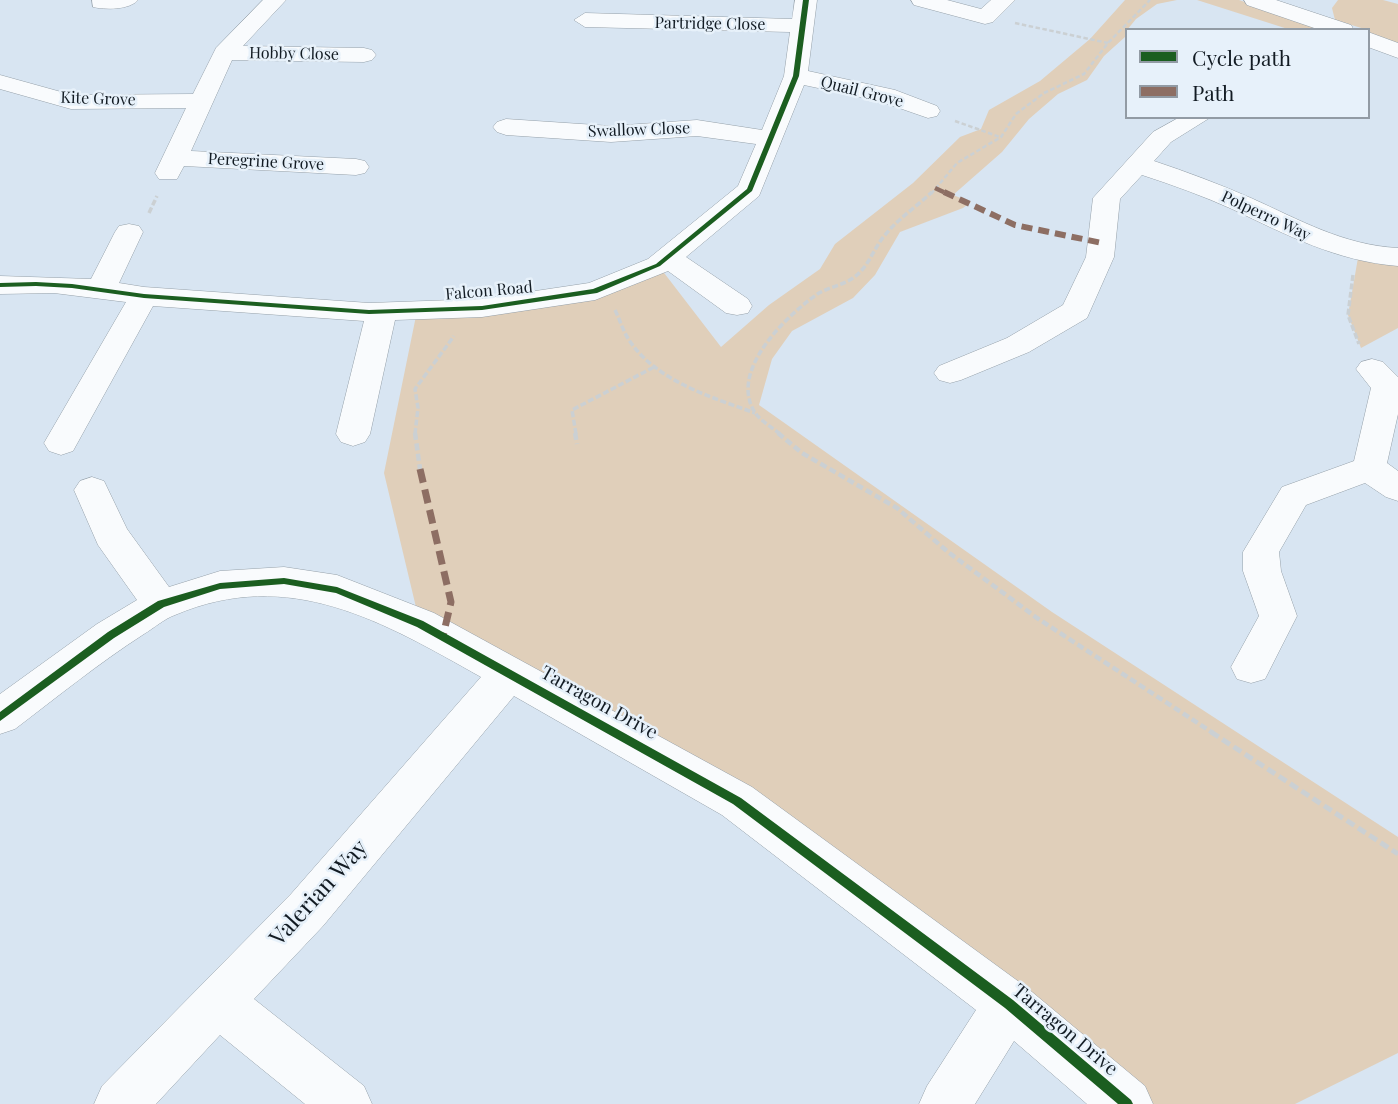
<!DOCTYPE html>
<style>
body{margin:0}
#map{position:relative;width:1398px;height:1104px;overflow:hidden;background:#d8e5f2;font-family:"Playfair Display",serif}
canvas{display:block}
.legend{position:absolute;left:1125px;top:28px;width:245px;height:91px;box-sizing:border-box;background:#e7f1fa;border:2px solid #929ba4;margin:0;padding:9px 12px;list-style:none;font-size:21px;color:#121b23}
.legend li{display:flex;align-items:center;gap:14px;height:35px}
.legend b{width:35px;border:2px solid #929ba4}
</style>
<div id="map">
<canvas width="1398" height="1104"></canvas>
<ul class="legend">
<li><b style="height:9px;background:#1b5e20"></b>Cycle path</li>
<li><b style="height:9px;background:#8d6e63"></b>Path</li>
</ul>
</div>
<script>
const g = document.querySelector('canvas').getContext('2d');
g.lineJoin = 'round';
function paint(path, color) {
  g.fillStyle = color;
  g.fill(path, 'evenodd');
}
function trace(path, color, width, dash) {
  g.strokeStyle = color;
  g.lineWidth = width;
  g.lineCap = dash ? 'butt' : 'round';
  g.setLineDash(dash || []);
  g.stroke(path);
}
function label(font, color, halo, rows, align = 'center') {
  g.font = font + ' "Playfair Display",serif';
  g.lineWidth = 5;
  g.setLineDash([]);
  g.textBaseline = 'middle';
  g.strokeStyle = halo;
  g.fillStyle = color;
  for (const [text, x, y, turn = 0] of rows) {
    g.save();
    g.translate(x, y);
    g.rotate((+turn || 0) * Math.PI / 180);
    g.textAlign = isNaN(turn) ? turn : align;
    if (halo) g.strokeText(text, 0, 0);
    g.fillText(text, 0, 0);
    g.restore();
  }
}
paint(new Path2D(`
 M1125,0H1177L1157,4L1136,19L1127,30L1125,37L1104,56L1087,80L1058,94L1029,119L1002,152L953,195L971,202L963,208L900,232L875,275L853,298L792,331L772,359L759,405L1052,612L1398,837V1053L1295,1104H1127L654,754L420,624L384,473L417,311L534,302L658,265L721,347L769,305L820,269L835,244L913,183L960,137L981,129L989,110L1040,81L1090,39Z
 M1197,0H1239L1327,30H1291Z
 M1338,0H1383L1398,4V45L1368,33V30L1335,20L1332,8Z
 M1359,252L1398,258V328L1361,348L1348,315Z`), '#e0cfba');
const minor = new Path2D(`
 M92,0H138C130,10 105,10 93,7Z
 M263,0H286L243,46L364,48L372,50L376,55L372,60L364,62L232,60L191,151L356,159L365,161L369,167L365,173L356,175L184,166L177,179H159L155,173L186,108L71,109L0,89V75L72,95L193,94L216,48Z
 M795,0H817L808,71L895,90L937,106L940,111L937,116L928,118L879,101L804,85L759,196L686,257L748,299L752,306L748,313L737,315L726,313L668,271L595,300L482,317L395,320L370,434L365,442L353,446L341,442L336,434L364,321L153,306L73,451L61,455L49,451L44,443L126,302L54,293L0,294V276L91,279L115,232L119,226L129,224L139,226L143,232L119,283L144,287L369,303L482,299L589,283L648,259L738,186L756,144L697,136L611,142L506,135L497,132L493,127L497,122L506,119L611,126L697,120L762,130L784,76L790,32L585,27L574,20L585,13L792,19Z
 M911,0H947L981,9L991,0H1015L993,22L985,24L914,5Z
 M1244,0H1276L1351,25L1354,30H1320L1247,5Z
 M1368,32L1398,43V58L1368,47Z
 M1180,117H1211L1171,142L1154,161C1187,172 1219,184 1251,198C1300,220 1343,245 1398,248V266C1336,261 1287,235 1232,209C1203,196 1173,185 1142,175L1120,199L1114,257L1087,318L1029,352L961,380L950,383L939,380L934,373L939,366L1007,338L1063,305L1086,257L1093,198L1153,132Z
 M1372,359L1383,362L1398,377V414L1387,463L1398,471V501L1386,497L1365,483L1306,505L1279,552L1281,571L1297,616L1265,679L1251,683L1237,679L1231,667L1259,616L1243,571V552L1282,487L1354,461L1371,388L1356,369L1361,362Z
 M92,477L104,481L127,529L169,587L220,571L284,567L337,575L434,613L752,787L1026,987L1145,1086L1153,1104H1087L1014,1041L975,1104H919L927,1086L976,1010L722,815L514,696L323,926L254,999L364,1086L372,1104H305L220,1035L156,1104H94L102,1086L291,894L481,677C383,622 290,566 175,615C164,619 154,628 144,634C99,663 57,697 15,729L0,734V694L97,624L137,600L98,545L74,490L80,481Z`);
trace(minor, '#95a0a9', 1);
trace(new Path2D(`
 M1015,23L1108,43
 M955,121L1000,137
 M931,194L957,163L1001,137L1016,114L1044,93L1084,74L1108,43L1150,0`), '#cbd0d3', 2.5, [4.5, 2.5]);
trace(new Path2D(`
 M149,213L157,196
 M1353,275L1348,315L1359,344
 M615,310C620,320 623,331 629,340C656,381 711,397 755,413
 M415,434L418,408L415,389L454,336
 M576,434L572,410L656,366
 M780,434C773,428 761,421 756,414C726,372 788,314 819,293C830,287 843,285 853,278C869,267 873,249 885,235C899,218 916,207 932,192`), '#cbd0d3', 3.5, [6, 2.5]);
trace(new Path2D(`
 M415,433L420,469
 M575,433L577,444
 M778,433L802,453L897,508L948,552L1037,618L1213,733`), '#cbd0d3', 4.5, [7, 3.5]);
trace(new Path2D(`
 M1211,732L1398,854`), '#cbd0d3', 5, [9, 4.5]);
paint(minor, '#f9fbfd');
trace(new Path2D(`
 M935,188L948,194`), '#8d6e63', 4.5, [10, 4.5]);
trace(new Path2D(`
 M944,192L1015,225L1102,243`), '#8d6e63', 6, [11, 6]);
trace(new Path2D(`
 M420,469L451,602L443,636`), '#8d6e63', 7, [14, 7]);
paint(new Path2D(`
 M803,0H809L799,76L752,191L660,266L597,293L482,310L369,314L144,298L72,288L36,286L0,287V283L36,282L72,284L144,294L369,310L482,306L593,289L656,264L747,189L793,76Z
 M284,578L337,587L423,621L741,798L1013,1000L1131,1100L1133,1104H1118L1005,1008L733,804L417,627L336,593L284,584L220,589L164,607L114,638L0,721V712L108,632L158,601L220,583Z`), '#1b5e20');
label('16px', '#121b23', '#e7f1fa', [
 ["Partridge Close",710,24,1],
 ["Hobby Close",294,54,1],
 ["Quail Grove",862,92,14],
 ["Kite Grove",98,99,2],
 ["Swallow Close",639,130,-2],
 ["Peregrine Grove",266,162,3],
 ["Polperro Way",1266,216,25],
 ["Falcon Road",489,291,-5]
]);
label('19px', '#121b23', '#e7f1fa', [
 ["Tarragon Drive",599,703,29],
 ["Tarragon Drive",1065,1030,40]
]);
label('23px', '#121b23', '#e7f1fa', [
 ["Valerian Way",319,893,-48]
]);
</script>
